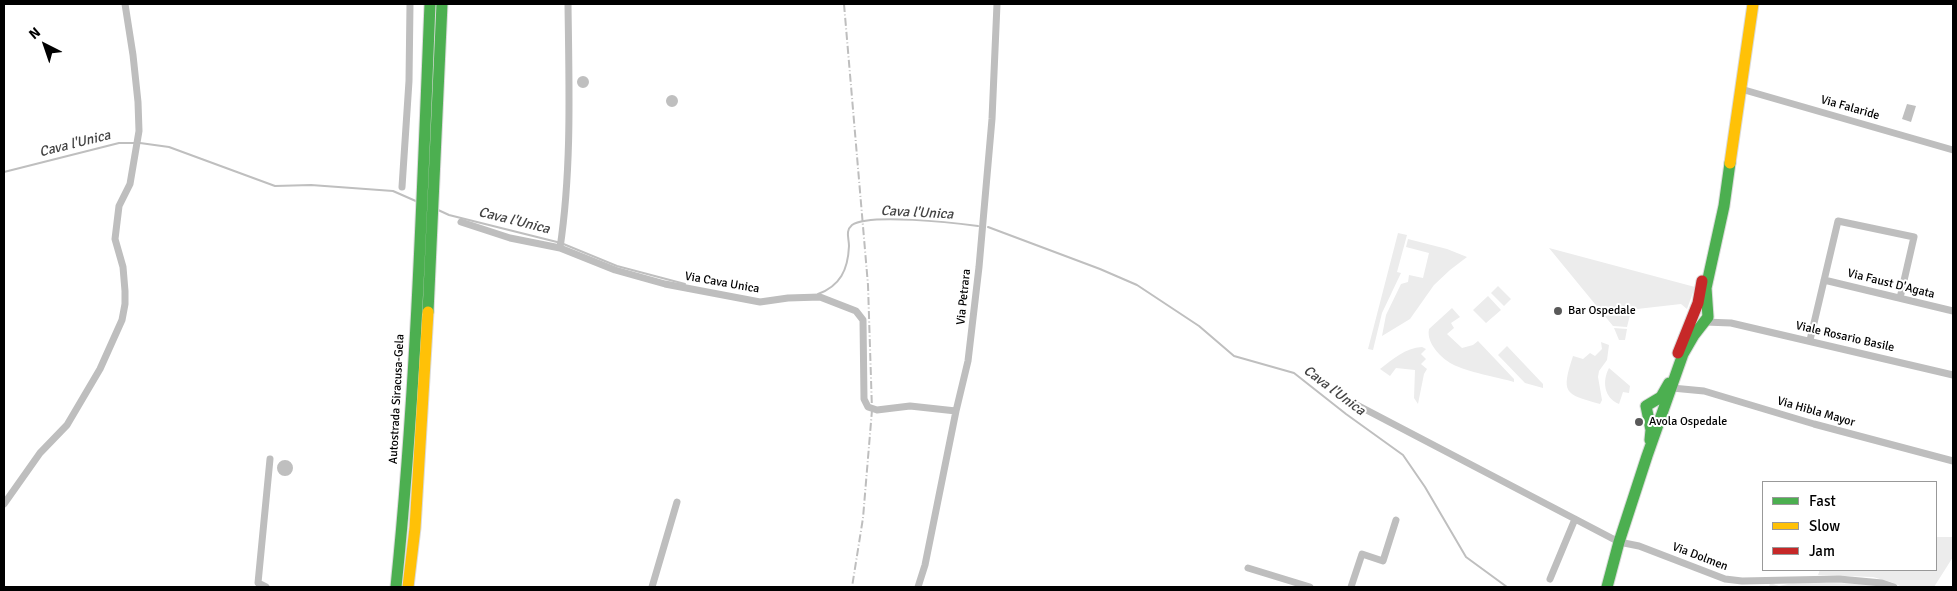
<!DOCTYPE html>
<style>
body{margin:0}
#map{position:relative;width:1957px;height:591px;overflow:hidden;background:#fff;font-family:Signika,sans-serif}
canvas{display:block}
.frame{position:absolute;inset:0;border:5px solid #000;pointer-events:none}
.legend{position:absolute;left:1762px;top:481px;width:175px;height:90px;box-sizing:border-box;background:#fff;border:1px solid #999;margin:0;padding:6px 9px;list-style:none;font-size:15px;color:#000}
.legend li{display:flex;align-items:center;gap:10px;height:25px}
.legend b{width:25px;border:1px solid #999}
.north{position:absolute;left:20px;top:20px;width:50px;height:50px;-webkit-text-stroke:4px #fff;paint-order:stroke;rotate:319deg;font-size:14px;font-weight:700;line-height:20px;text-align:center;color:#000}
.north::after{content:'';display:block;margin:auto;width:18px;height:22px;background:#000;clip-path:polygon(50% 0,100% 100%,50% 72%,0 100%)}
</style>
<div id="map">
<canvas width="1957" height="591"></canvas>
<div class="frame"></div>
<ul class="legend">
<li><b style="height:6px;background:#4caf50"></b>Fast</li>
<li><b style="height:6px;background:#ffc107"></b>Slow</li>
<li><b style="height:6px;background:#c62828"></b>Jam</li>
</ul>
<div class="north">N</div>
</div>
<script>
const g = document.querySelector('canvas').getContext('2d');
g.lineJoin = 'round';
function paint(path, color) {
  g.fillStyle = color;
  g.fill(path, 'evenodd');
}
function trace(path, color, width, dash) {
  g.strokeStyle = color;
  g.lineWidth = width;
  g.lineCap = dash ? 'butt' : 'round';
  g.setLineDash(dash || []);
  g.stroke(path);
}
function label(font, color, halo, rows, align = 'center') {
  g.font = font + ' Signika,sans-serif';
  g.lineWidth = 4;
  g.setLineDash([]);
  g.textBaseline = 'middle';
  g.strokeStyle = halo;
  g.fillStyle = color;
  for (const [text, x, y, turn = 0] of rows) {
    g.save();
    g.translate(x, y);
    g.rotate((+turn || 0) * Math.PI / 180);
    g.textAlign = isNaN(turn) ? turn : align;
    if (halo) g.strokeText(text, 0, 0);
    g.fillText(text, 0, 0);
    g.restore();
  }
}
paint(new Path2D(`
 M1398,233L1407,235L1397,272L1401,273L1382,313L1373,350L1368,349Z
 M1408,239L1447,249L1467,257L1450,270L1434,285L1410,319L1382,336L1386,315L1401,284L1408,282L1409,275L1423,278L1429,253L1406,247Z
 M1549,248L1695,287L1687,309L1681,304L1637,309L1631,311L1627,327L1613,326Z
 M1498,286L1511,299L1504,306L1491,293Z
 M1488,296L1501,310L1486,323L1473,310Z
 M1452,308L1460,317L1451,323L1454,328L1447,334L1462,348L1473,345L1478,341L1514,379V382C1497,377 1467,372 1452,364C1441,358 1426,343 1429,329Z
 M1614,328L1627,329L1625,340H1619Z
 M1601,342L1609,345L1607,360L1599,371L1598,377L1602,400L1600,404C1564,394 1561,393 1573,356L1583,359L1590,353L1595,356L1602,349Z
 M1507,346L1543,384V388L1525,383L1498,355Z
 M1422,347L1426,349L1421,354L1426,359L1421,364L1427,369L1424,374L1418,404L1414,398L1415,370L1396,368L1390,376L1380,369C1393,359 1405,348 1422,347Z
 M1609,368L1630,386L1629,393L1623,392L1619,404C1604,398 1602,381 1609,368Z
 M1936,537H1953V557L1934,587H1902L1891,582L1873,577L1818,575L1820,570H1936Z
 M1797,582L1866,584L1890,587H1769L1770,583L1779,586Z`), '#ececec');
paint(new Path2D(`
 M577 82a6 6 0 1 1 12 0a6 6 0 1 1-12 0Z
 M666 101a6 6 0 1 1 12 0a6 6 0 1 1-12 0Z
 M1907,104L1916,106L1911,122L1902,119Z
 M277 468a8 8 0 1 1 16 0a8 8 0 1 1-16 0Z`), '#bfbfbf');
trace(new Path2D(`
 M140,143L169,147L275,186L311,185L393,191L418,202
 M4,172L119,143H135
 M436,209L449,215L561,243L617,266L685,284
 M988,227L1100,269L1137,285L1199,326L1234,356L1294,373L1346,414L1403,455L1425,487L1466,557L1507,587
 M818,294C840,286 848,270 849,246C849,238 845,231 852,225C869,213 955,223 978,226`), '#bfbfbf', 2);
const fast = new Path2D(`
 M428,312L442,4
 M1650,440L1651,430L1646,406L1661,397L1669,383
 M396,587C416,393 422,199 430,4
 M1607,587L1619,542L1647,456L1683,354L1694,335L1708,317L1706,288L1724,206L1730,163`);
const slow = new Path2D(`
 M1730,163L1753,4
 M408,587L415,528L428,312`);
const jam = new Path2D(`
 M1678,353L1698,303L1702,281`);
trace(fast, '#dbdbdb', 13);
trace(slow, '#dbdbdb', 13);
trace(jam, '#dbdbdb', 13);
trace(new Path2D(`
 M1741,89L1953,150
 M402,187L409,81L410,4
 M461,222L510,238L560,248L615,270L665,284L760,302L788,298L820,297L856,311L863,320L864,399L868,407L877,410L910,406L956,411
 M560,248C572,168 569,85 568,4
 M1824,280L1953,311
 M1705,322L1731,323L1953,375
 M1810,340L1838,221L1914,237L1900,298
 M1672,388L1704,391L1814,424L1953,461
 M1355,404L1619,542L1639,546L1725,579L1742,581L1839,579L1882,583L1894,587
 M4,504L40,453L67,425L100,369L122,320L125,304V291L123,267L115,239L119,206L130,184L139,131L138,102L133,55L125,4
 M1248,568L1310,587
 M1550,579L1575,519
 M266,587L258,583L270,459
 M652,587L677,502
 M918,587L925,565L956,411L968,361L979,267L992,119L997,4
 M1351,587L1362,554L1383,561L1396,520`), '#bebebe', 7);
trace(fast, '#4caf50', 11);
trace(slow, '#ffc107', 11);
trace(jam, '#c62828', 11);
trace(new Path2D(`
 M844,4L868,285L872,410L863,518L852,587`), '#bebebe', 2, [8, 2.5, 1, 2.5]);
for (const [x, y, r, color] of [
 [1558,311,5,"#595959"],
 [1639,422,5,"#595959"]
]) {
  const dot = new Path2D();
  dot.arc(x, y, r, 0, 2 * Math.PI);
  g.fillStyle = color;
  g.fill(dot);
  trace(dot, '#fff', 2);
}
label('12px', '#000', '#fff', [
 ["Via Falaride",1850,108,16],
 ["Via Cava Unica",722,283,10],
 ["Via Faust D'Agata",1891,284,14],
 ["Via Petrara",964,297,-84],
 ["Viale Rosario Basile",1845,337,13],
 ["Autostrada Siracusa-Gela",397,399,-87],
 ["Via Hibla Mayor",1816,412,16],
 ["Via Dolmen",1700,557,21]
]);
label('12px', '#000', '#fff', [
 ["Bar Ospedale",1568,311],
 ["Avola Ospedale",1649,422]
], 'left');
label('italic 14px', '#444', '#fff', [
 ["Cava l'Unica",75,144,-14],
 ["Cava l'Unica",917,213,3],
 ["Cava l'Unica",514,221,14],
 ["Cava l'Unica",1334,391,37]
]);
</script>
